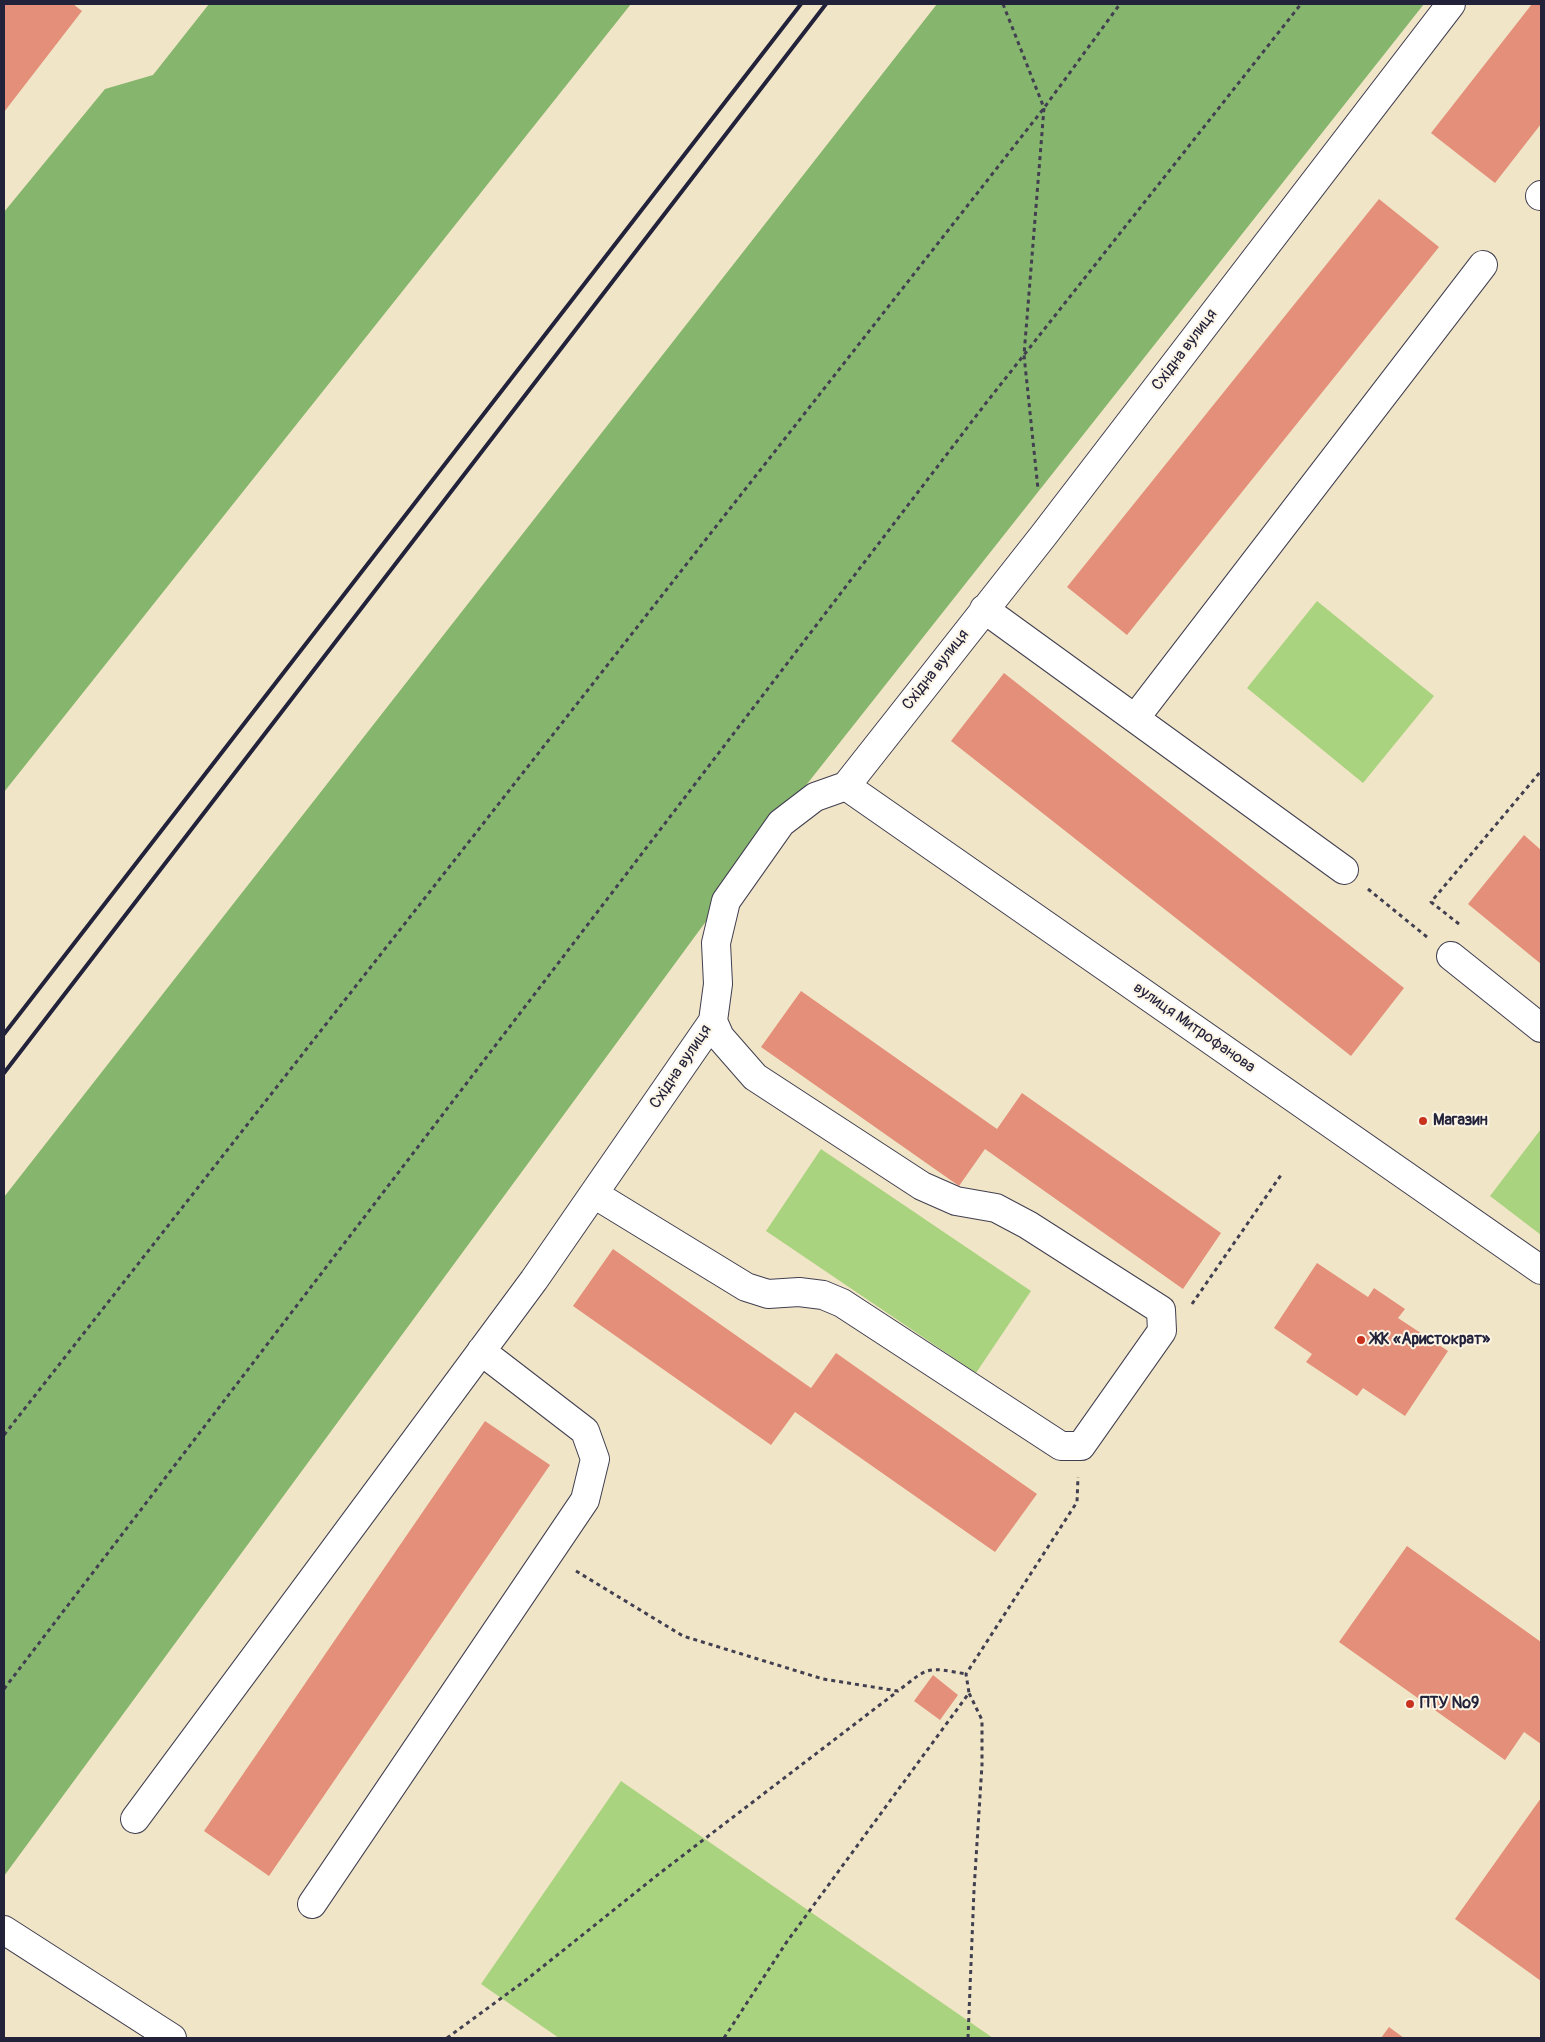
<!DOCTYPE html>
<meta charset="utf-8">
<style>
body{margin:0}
#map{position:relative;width:1545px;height:2042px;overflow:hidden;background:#f1e5c7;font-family:Pangolin,sans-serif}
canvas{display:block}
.frame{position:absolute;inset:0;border:5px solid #22223b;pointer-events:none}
</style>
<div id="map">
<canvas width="1545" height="2042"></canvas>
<div class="frame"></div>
</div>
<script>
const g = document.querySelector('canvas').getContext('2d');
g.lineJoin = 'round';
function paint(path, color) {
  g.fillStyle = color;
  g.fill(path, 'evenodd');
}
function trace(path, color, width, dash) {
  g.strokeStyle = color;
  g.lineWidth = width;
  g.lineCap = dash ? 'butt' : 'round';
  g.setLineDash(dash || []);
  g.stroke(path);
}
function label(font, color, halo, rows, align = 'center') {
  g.font = font + ' Pangolin,sans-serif';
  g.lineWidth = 4;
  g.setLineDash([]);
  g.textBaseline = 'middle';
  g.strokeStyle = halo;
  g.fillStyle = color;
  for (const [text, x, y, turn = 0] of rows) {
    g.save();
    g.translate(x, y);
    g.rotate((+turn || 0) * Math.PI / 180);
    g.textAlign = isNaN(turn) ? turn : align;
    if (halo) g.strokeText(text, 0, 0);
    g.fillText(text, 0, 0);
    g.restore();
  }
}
paint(new Path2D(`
 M1317,601L1434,696L1363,783L1247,688Z
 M1541,1129V1235L1490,1196Z
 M821,1149L1031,1291L976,1373L766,1231Z
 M621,1781L993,2038H559L481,1984Z`), '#a9d37e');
paint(new Path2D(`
 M209,4H631L4,792V212L105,89L153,75Z
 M937,4H1424L807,784L4,1876V1197Z`), '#86b56d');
paint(new Path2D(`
 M4,4H73L82,11L4,112Z
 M1532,4H1541V124L1495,183L1431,133Z
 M1379,199L1439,247L1127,635L1067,587Z
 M1004,673L1404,988L1351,1056L951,741Z
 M1524,835L1541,850V964L1468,904Z
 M801,991L997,1129L1022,1093L1221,1233L1183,1289L985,1149L959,1186L761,1047Z
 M613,1249L811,1388L836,1353L1037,1494L995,1552L795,1412L771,1445L573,1306Z
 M1317,1263L1368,1297L1374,1288L1405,1309L1398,1318L1448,1351L1405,1416L1363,1388L1357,1396L1306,1362L1312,1354L1274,1328Z
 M485,1421L550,1465L269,1876L204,1831Z
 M1407,1546L1541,1642V1744L1524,1732L1505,1760L1339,1642Z
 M933,1675L958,1695L940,1720L914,1701Z
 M1541,1798V1981L1455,1919Z
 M1389,2027L1404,2038H1381Z`), '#e38f7a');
const minor = new Path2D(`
 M1540,196L1541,195
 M984,609L1344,870
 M1136,717L1483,265
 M846,786L1541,1270
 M1451,956L1541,1028
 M594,1194L746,1287L768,1294L799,1292L823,1295L842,1303L1061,1446H1081L1162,1331L1161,1310L1028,1225L996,1208L956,1201L922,1186L755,1077L720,1037L713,1021
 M135,1819L534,1280L713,1021L718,984L716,943L726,901L781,823L815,797L846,786L1043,536L1451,4
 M312,1904L585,1500L595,1459L585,1431L481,1351
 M4,1930L172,2038`);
trace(minor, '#413f50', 30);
trace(new Path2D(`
 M1003,4L1044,108L1024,355L1038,489
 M1368,889L1427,937
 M1459,924L1431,902L1541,771
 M1192,1304L1281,1175
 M4,1435L1044,108L1120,4
 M576,1571L683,1636L823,1679L898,1691C930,1666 926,1667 966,1674
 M4,1689L986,403L1301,4
 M447,2038L526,1980L660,1873L898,1691
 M724,2038L786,1943L969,1693L966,1674L1077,1502L1078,1477
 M968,2038L974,1890L982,1765V1720L969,1693`), '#413f50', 3, [4, 4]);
trace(minor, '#fff', 28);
trace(new Path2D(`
 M4,1034L801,4
 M4,1073L826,4`), '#22223b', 4);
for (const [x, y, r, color] of [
 [1423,1121,5,"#c8321e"],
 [1361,1340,5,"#c8321e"],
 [1410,1704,5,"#c8321e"]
]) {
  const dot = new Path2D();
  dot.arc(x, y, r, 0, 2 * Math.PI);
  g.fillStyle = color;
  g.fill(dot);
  trace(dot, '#fcf5e5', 2);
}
label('16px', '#22223b', '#fcf5e5', [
 ["Східна вулиця",1185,350,-53],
 ["Східна вулиця",936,670,-52],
 ["вулиця Митрофанова",1194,1028,35],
 ["Східна вулиця",681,1067,-56]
]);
label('bold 16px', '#22223b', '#fcf5e5', [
 ["Магазин",1433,1121],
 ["ЖК «Аристократ»",1371,1340],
 ["ПТУ №9",1420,1704]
], 'left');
</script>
